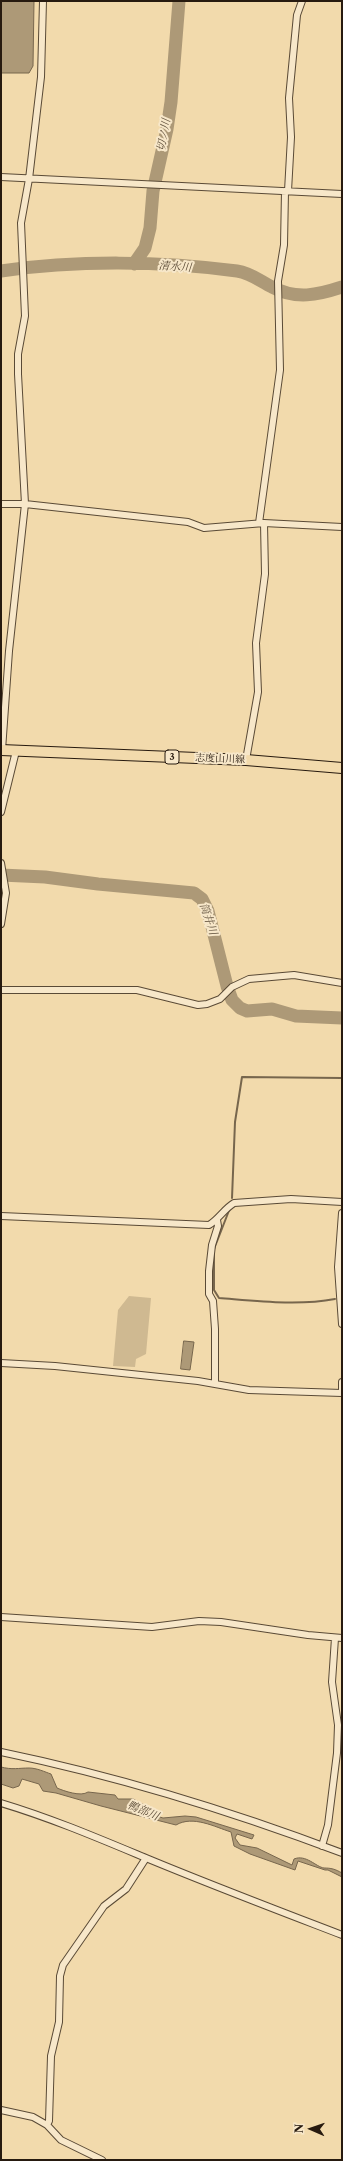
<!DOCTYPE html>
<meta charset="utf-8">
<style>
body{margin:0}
#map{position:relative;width:343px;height:2161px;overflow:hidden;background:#f2daac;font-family:"Libre Caslon Text",serif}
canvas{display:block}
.frame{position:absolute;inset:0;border:2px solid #271a0f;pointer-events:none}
.north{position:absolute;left:291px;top:2109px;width:40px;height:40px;-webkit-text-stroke:3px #f7e7c9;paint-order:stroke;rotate:272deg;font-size:11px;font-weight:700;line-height:16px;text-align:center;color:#271a0f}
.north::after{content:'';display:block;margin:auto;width:14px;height:18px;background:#271a0f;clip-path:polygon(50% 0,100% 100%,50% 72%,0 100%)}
</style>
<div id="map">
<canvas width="343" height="2161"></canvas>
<div class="frame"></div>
<div class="north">N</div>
</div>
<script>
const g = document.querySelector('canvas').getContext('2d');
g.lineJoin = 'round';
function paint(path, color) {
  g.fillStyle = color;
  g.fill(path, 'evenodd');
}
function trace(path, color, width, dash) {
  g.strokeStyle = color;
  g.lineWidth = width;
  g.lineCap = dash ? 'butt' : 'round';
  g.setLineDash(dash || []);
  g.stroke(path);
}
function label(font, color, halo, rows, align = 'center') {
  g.font = font + ' "Libre Caslon Text","Noto Serif JP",serif';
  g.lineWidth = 4;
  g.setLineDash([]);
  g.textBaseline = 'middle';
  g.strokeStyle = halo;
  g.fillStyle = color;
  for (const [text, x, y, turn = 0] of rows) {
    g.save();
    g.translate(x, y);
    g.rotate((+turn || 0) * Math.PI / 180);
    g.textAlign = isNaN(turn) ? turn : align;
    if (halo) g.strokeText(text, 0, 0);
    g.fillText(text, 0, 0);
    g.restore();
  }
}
paint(new Path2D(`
 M129,1296L151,1298L146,1354L136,1359L135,1367L113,1366L118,1310Z`), '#cfb991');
const water = new Path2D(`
 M1,1H34L33,66L29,73H1Z
 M184,1341L194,1342L190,1370L181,1369Z
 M1,1767C12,1770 19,1768 29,1768C37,1768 45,1772 51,1774L57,1788C64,1791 81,1797 88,1792L115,1795L118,1799H133L148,1807L151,1814L163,1818L185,1816L196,1817L254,1835L252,1839L237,1834L235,1838L240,1845L257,1848L292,1865L294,1859C306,1854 316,1867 324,1868C331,1868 335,1869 342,1873V1877L328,1870H325L298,1861L295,1870L250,1854L234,1846L231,1832C215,1827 193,1815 176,1825L101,1806L56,1793L43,1791L39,1784L22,1779L19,1786L13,1788L1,1784Z`);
paint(water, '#ad9977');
trace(water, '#77664d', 1);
trace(new Path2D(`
 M232,1198L235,1122L242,1077L342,1078
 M214,1249L230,1208
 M214,1253V1290L219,1298C257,1301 298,1306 335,1299`), '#77664d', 2);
trace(new Path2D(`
 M134,264L145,248L150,228L153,191L167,129L171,102L179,1
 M1,271C76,260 162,261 237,271C251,273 260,281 272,287C296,300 318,295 342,287
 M1,875L45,877L98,884L194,893L202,899L208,911L227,986L232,1000L240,1008L247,1011L272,1009L296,1016L342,1018`), '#ad9977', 13);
const street = new Path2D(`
 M1,177L342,194
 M288,191L291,137L289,98L297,15L302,1
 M1,504H25L188,522L204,528L264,523L342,527
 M259,523L280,370L278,281L284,245L285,191
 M2,750L9,651L25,504L18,374V354L25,316L21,223L29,179L41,77L43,1
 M246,760L258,692L256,643L265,574L264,523
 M1,812L16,751
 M1,863L6,893L1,924
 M1,990H137L198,1005L207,1004L220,999L232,987L249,979L294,975L342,983
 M342,1213L338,1267L342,1324
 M1,1216L209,1225C219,1219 224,1209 234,1203L291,1199L342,1202
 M1,1363L55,1366L198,1381L249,1390L342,1393
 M215,1384V1329L213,1301L209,1294V1271L212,1245L218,1226L217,1220
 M342,1393V1382
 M1,1617L152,1627L199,1621L221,1622L308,1635L342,1638
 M1,1752C117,1776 231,1811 342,1853
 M1,1803C51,1818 98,1838 146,1858C211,1885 277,1910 342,1935
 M322,1846L328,1825L337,1753L338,1725L332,1682L335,1638
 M1,2110L33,2117L47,2125L61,2140L102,2160
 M47,2125L49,2121L51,2056L59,2022L60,1976L63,1965L104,1906L126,1889L146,1858`);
const primary = new Path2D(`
 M1,750L246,760L342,768`);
trace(street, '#5a4a36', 8);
trace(primary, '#271a0f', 12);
trace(street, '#f7e7c9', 6);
trace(primary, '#f2daac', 10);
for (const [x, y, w] of [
 [172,757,14]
]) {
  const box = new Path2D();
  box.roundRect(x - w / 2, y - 7, w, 14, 3);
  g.fillStyle = '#f7e7c9';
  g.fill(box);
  trace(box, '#271a0f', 1);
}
label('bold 9px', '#271a0f', null, [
 ["3",172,757]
]);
label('10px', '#271a0f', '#f7e7c9', [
 ["志度山川線",220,759,2]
]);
label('italic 11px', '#5d4d39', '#f7e7c9', [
 ["切ノ川",164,135,-80],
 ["清水川",175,267,4],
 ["筒井川",208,919,71],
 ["鴨部川",143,1811,23]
]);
</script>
